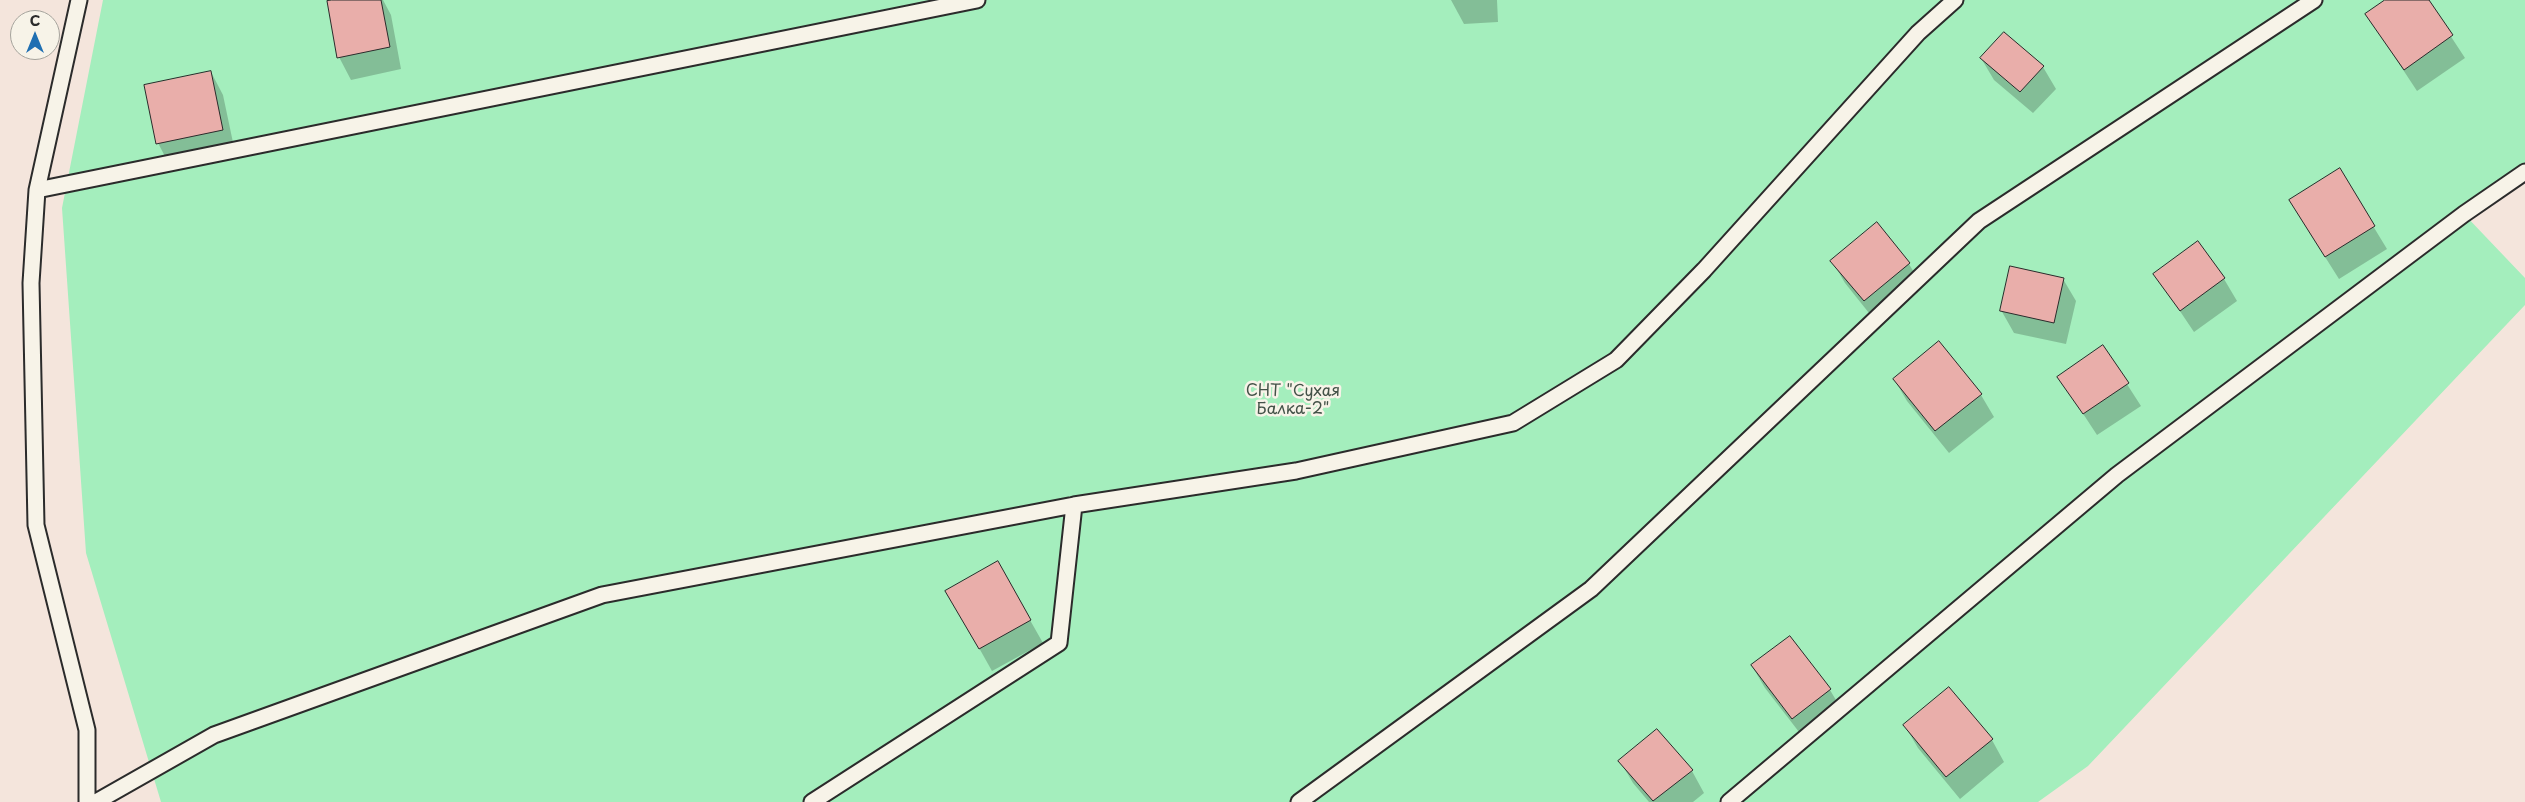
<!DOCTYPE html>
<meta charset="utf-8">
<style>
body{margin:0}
#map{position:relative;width:2525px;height:802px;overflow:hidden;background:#f4e5dc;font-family:"Playpen Sans",sans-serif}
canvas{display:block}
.north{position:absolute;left:10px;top:10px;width:50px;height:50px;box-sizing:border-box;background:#f7f3e8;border:1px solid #a5a39c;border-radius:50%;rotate:0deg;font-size:14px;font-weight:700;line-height:20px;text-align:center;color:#2b2b2b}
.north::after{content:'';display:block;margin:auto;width:18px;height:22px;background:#1f6fb2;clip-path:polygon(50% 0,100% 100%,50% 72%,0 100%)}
</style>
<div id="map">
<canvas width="2525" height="802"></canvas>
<div class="north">С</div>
</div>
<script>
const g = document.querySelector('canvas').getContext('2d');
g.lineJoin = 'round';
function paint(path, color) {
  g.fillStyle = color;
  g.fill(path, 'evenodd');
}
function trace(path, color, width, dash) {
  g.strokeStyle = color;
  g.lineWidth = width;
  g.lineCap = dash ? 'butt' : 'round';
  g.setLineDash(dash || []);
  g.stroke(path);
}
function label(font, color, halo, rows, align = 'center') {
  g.font = font + ' "Playpen Sans",sans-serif';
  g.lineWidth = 5;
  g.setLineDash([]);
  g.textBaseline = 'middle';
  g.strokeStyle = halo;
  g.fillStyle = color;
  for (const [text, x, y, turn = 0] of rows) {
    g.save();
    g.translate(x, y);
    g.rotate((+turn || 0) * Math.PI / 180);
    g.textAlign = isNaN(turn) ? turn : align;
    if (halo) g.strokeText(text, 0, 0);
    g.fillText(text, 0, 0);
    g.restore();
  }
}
paint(new Path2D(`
 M103,0H2525V172L2464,214L2525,278V305L2088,766L2038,802H161L86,553L62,208Z`), '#a4eebd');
paint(new Path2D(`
 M339,0H383L391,15L401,69L351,80L339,57Z
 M1451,0H1497L1498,22L1464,24Z
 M2388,0H2427L2465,58L2417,91L2367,15Z
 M1981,58L2043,67L2056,89L2033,113L1994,80Z
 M211,72L223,95L235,152L170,166L158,143Z
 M2339,170L2387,249L2339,279L2303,222Z
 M1877,224L1909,264L1922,286L1877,323L1845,283L1832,261Z
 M2155,274L2224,279L2237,301L2194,332Z
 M2063,279L2076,301L2066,344L2014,333L2001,310Z
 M2103,347L2141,406L2097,435L2059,377Z
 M1894,379L1981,395L1994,417L1949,453L1907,401Z
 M997,562L1043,643L992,671L947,591Z
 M1789,638L1830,690L1843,712L1806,741L1765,688L1752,666Z
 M1905,726L1992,740L2004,762L1960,799L1918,748Z
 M1620,761L1692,771L1704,793L1693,802H1649L1633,783Z`), '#0003');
const building = new Path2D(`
 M332,0H381L390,47L337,58L327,1Z
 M2385,0H2429L2453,35L2404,70L2365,14Z
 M2004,32L2044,66L2020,92L1980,58Z
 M211,71L223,130L156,144L144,85Z
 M2340,168L2375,226L2325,257L2289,200Z
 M1877,222L1910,263L1864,301L1830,261Z
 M2198,241L2225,278L2180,311L2153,274Z
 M2010,266L2064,278L2054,323L2000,311Z
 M1939,341L1982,394L1935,431L1893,379Z
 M2103,345L2129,383L2083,414L2057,377Z
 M998,561L1031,620L979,649L945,591Z
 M1790,636L1831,689L1792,719L1751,665Z
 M1949,687L1993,739L1946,777L1903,725Z
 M1657,729L1693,770L1653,801L1618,761Z`);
paint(building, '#e9aeaa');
trace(building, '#2b2b2b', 1);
const lane = new Path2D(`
 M79,0L37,190L31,283L36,525L87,730V802
 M37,190L977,0
 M96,802L214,735L602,595L1074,505L1296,471L1513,423L1616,360L1704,270L1918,33L1955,0
 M812,802L1059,643L1074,505
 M1299,802L1591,589L1979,221L2314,0
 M1729,802L2117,475L2464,214L2525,172`);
trace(lane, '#2b2b2b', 19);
trace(lane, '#f7f3e8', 15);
label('16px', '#435248', '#f7f3e8', [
 ["СНТ \"Сухая",1293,392],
 ["Балка-2\"",1293,410]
]);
</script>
